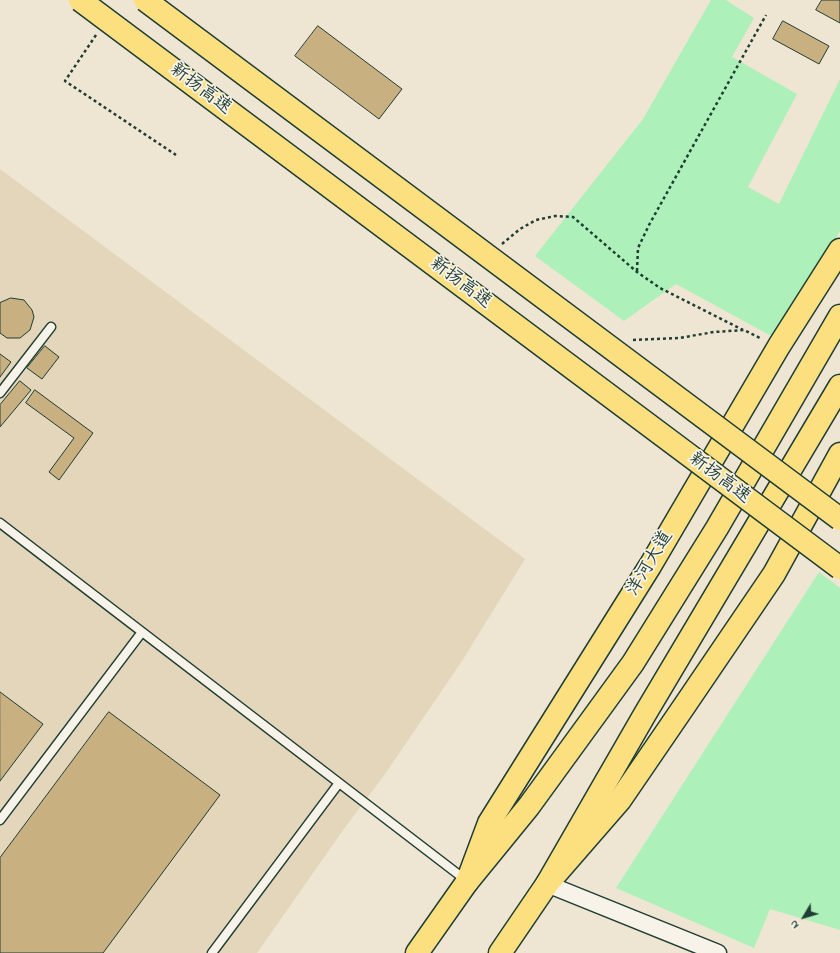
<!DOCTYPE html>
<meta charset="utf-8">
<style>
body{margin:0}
#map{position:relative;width:840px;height:953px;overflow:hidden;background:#eee6d3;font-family:"Indie Flower",sans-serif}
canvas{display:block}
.north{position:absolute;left:784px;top:897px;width:40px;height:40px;-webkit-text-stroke:3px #f7f3e8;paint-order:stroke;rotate:232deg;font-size:11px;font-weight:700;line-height:16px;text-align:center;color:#1f3d34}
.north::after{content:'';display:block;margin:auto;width:14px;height:18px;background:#1f3d34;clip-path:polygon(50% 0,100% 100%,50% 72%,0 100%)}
</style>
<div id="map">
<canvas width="840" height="953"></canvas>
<div class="north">N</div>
</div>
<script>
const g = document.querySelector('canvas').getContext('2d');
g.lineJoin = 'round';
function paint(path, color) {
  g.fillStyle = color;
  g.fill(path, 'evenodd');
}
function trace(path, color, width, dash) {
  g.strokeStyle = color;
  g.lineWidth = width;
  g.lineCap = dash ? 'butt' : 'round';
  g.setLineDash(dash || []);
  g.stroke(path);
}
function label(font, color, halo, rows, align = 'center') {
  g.font = font + ' "Indie Flower","LXGW WenKai TC",sans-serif';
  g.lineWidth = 3.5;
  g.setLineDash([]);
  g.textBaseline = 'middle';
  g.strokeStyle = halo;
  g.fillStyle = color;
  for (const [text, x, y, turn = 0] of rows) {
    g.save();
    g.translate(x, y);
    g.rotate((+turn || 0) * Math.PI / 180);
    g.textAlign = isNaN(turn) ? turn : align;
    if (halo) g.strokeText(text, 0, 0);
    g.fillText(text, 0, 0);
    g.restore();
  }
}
paint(new Path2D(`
 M0,169L525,559L462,661L385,774L346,826L257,953H0Z`), '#e3d6ba');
paint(new Path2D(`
 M711,0H726L754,18L732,57L797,94L748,187L779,204L840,79V231L817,272L773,337L676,284L624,321L535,256L643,119Z
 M819,572L840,588V930L770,909L754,948L616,888Z`), '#adf0ba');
const building = new Path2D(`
 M822,0H840V23L816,10Z
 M783,21L829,46L819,64L773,39Z
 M318,26L402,89L379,119L295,56Z
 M11,298L24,300L32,310L34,317L30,330L20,338H7L0,333V303Z
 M45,346L59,357L42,379L27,368Z
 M0,354L11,362L0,377Z
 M20,381L31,390L0,427V405Z
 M35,390L93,433L59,480L49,472L74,438L26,403Z
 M0,692L43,724L0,781Z
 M109,712L220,795L103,953H0V858Z`);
paint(building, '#c9b080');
trace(building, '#1f3d34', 1);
const lane = new Path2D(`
 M0,393L51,327
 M0,523L467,881
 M0,820L142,632
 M212,953L339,783`);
const street = new Path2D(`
 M547,884L718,953`);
const primary = new Path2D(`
 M417,953L467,882L489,823L650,566L779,346L840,250
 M500,953L547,884L620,800L685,705L774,574L840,454`);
const highway = new Path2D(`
 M467,882L529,806L633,663L717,528L840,316
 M547,884L645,714L840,386`);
trace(lane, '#1f3d34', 11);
trace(street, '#1f3d34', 19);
trace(primary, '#1f3d34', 25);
trace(highway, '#1f3d34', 25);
trace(new Path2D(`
 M96,35L65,81L176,155
 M502,244L520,229L536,220L555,216L573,217L637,272L660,288L743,330
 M637,271L638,248L649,225L766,15
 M633,340L679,338L714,332L744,330L762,339`), '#1f3d34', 2.5, [3, 3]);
trace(lane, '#f7f3e8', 8);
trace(street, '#f7f3e8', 16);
trace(primary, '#fce080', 22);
trace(highway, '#fce080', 22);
const highwayBridge = new Path2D(`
 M80,0L840,568
 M145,0L840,519`);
trace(highwayBridge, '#1f3d34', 25, []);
trace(highwayBridge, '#fce080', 22);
label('18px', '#1f3d34', '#f7f3e8', [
 ["新扬高速",200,90,37],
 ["新扬高速",460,284,37],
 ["新扬高速",719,479,37],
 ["洋河大道",651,564,-59]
]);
</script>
